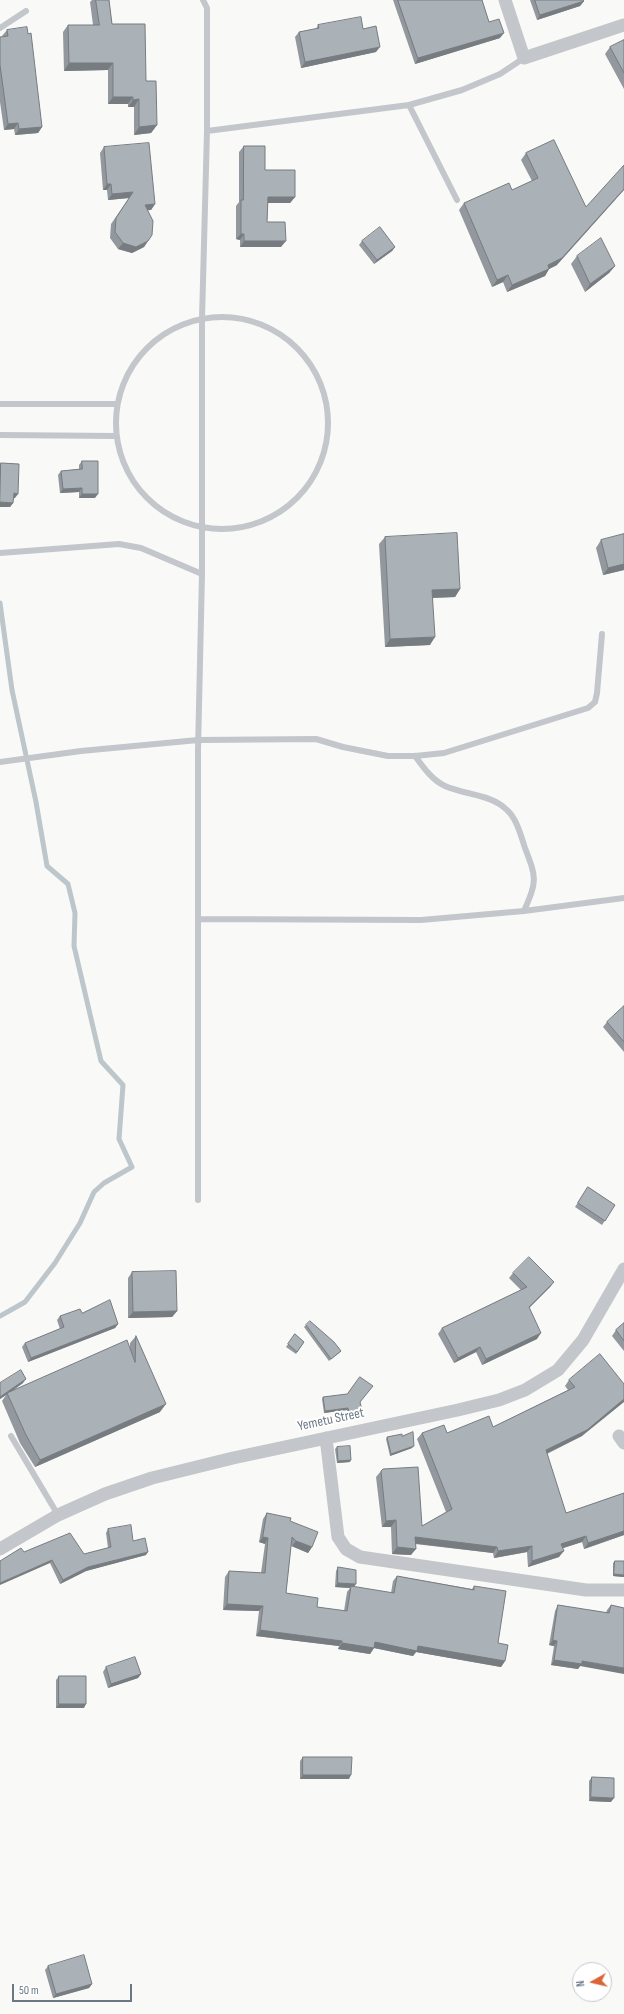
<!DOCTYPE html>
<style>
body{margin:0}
#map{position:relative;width:624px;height:2014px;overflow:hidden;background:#f9f9f7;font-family:"Sofia Sans Condensed",sans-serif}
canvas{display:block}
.north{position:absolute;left:572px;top:1962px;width:40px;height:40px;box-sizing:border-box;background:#fff;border:1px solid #c3c9cf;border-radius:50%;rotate:262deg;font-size:11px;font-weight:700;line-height:16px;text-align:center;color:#6a7886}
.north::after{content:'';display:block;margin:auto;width:14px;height:18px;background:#db6436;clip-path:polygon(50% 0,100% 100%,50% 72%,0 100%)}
.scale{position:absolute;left:12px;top:1984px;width:120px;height:18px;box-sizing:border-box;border:2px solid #6a7886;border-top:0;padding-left:5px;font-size:12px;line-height:14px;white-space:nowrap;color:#6a7886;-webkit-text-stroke:3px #fff;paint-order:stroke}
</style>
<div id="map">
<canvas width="624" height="2014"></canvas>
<div class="north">N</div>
<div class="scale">50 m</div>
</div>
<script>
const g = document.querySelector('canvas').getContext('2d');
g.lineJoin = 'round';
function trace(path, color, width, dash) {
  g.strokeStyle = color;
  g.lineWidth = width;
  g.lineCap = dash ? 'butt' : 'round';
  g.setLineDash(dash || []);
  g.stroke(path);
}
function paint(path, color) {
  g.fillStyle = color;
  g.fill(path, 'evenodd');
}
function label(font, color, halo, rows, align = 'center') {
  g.font = font + ' "Sofia Sans Condensed",sans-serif';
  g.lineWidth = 4;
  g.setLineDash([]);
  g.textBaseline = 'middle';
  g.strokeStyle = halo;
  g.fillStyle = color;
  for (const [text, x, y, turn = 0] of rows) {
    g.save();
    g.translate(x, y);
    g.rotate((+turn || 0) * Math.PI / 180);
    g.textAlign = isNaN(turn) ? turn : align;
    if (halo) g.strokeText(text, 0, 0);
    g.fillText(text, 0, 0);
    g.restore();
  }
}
trace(new Path2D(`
 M0,603L12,690L36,802L47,866L68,884L75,913L74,946L101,1061L123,1085L119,1139L132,1167L104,1183L94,1192L80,1223L55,1263L25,1302L0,1316`), '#bcc6cb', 5);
trace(new Path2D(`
 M0,28L26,11
 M409,105L457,200
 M207,131L409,105L462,90L500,74L524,58
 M116 423a106 106 0 1 1 212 0a106 106 0 1 1-212 0Z
 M0,404H116
 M0,435L116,436
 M0,553L119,544L141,548L202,574
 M415,756C423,767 432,780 445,786C465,795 491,794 507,810C517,819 521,836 525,848C537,879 537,881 524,911
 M0,762L81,751L198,740L316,739L343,747L388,756H415L444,753L588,708L595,702L597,693L602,634
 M198,919L421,920L524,911L624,898
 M198,1200V750L202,574V319L207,131V8L203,0
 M11,1436L58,1515`), '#c3c6ca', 6);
trace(new Path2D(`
 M505,0L524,58L624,25
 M619,1436L624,1443
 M326,1438L338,1537L346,1549L360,1557L586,1590H624
 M0,1549L58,1515L105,1494L152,1478L233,1458L458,1410L499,1400L525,1390L558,1370L583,1340L624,1269`), '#c3c6ca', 13);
paint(new Path2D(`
 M92,0H109L112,24L146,81L157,125L151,133L134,135V107H128V104H108V70L64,71L63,32L68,25H93L90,2Z
 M393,0H482L489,22L500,38L415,64Z
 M530,0H583L584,1L580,6L537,20Z
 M318,25L363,29L376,52L301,68L295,37L299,32L316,29Z
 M7,30L42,127L38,133L15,135L14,129L4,130L0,102V37H3L2,36Z
 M624,40V89L605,54L610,47Z
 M554,140L557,265L549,269L545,276L507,292L503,282L492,287L459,210L464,203L512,190L532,181L521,160L526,153Z
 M244,146L265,170L295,197L290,203H268L267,222L281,247H240V240L236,239V206L239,202V152Z
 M104,147L155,204L151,210H147L152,235L144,247L132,253L118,249L110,238L111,224L129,198L108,200L107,190H103L100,153Z
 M362,241L395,247L392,251L374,264L359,245Z
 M577,256L615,266L609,273L585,292L571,264Z
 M82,461L95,498H79V492L60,493L58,475L61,471L79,469V465Z
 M1,463L15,498H13V503L10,507H0V465Z
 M624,534V570L603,575L596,548L601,540Z
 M385,537L460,589L455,597L433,598L430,645L385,647L379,544Z
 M624,1006V1052L603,1027L607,1022Z
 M588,1187L615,1205L602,1225L575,1207Z
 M132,1272L177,1311L172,1317L128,1318V1278Z
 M513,1273L554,1282L550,1287L529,1308L537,1339L482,1365L476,1352L454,1363L438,1334L442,1328L521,1290L509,1278Z
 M82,1313L118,1324L115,1328L28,1362L22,1347L25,1343L60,1329L57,1320L60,1316Z
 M624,1323V1351L612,1336L616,1330Z
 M306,1325L341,1351L339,1353L329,1361L304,1327Z
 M295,1334L304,1342L296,1354L286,1347Z
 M136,1336L160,1412L35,1467L20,1443L2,1401L6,1395L0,1399V1383H23L11,1391L130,1348V1343Z
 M600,1354L582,1436L547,1454L566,1513L624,1493V1535L584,1549L582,1542L563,1548L559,1557L528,1567L527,1552L494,1558L493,1553L415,1544L411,1555L392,1554L391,1527H382L376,1477L381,1471L422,1526L446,1512L417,1439L422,1433H447L493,1427L568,1390L565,1386L569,1380Z
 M323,1397L360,1402L361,1416L348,1419L347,1410L324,1413L322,1399Z
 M402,1436L412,1448L390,1456L386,1439L387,1437Z
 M337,1447L350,1462L337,1463L335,1449Z
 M267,1513L290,1521L312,1547L308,1553L291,1546L286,1593L317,1607L344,1611L347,1592L350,1588L335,1587L336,1571L338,1567L354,1587L391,1593L393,1581L397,1576L472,1589L474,1586L505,1661L501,1667L416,1652L413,1656L374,1648L370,1654L338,1649L339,1646L256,1636L259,1611L223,1610L225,1577L229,1571L261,1573L265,1544L259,1542L263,1519Z
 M108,1529L133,1541L146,1555L86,1571L60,1584L50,1563L24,1552L84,1554L108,1548L106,1533Z
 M615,1561H624V1577L613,1576V1563Z
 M558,1605L606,1613L607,1610L611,1605L624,1608L578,1669L551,1665L554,1646L549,1645L555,1611Z
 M106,1667L141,1674L138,1678L108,1688L103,1672Z
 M59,1676L84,1708H56V1680Z
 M303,1757L349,1779H300V1761Z
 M592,1777L611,1802L589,1801V1781Z
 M48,1966L92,1984L89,1988L53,1998L45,1970Z`), '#92989d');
paint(new Path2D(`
 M584,1L580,6L537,20L540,15Z
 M504,33L500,38L415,64L418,58Z
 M380,47L376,52L301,68L305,62Z
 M69,63H113L108,70L64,71Z
 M113,97H133L128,104H108Z
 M139,99L134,107H128L133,100Z
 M18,123L14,129L4,130L8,124Z
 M157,125L151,133L134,135L139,127Z
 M42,127L38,133L15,135L19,129Z
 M107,184H111L107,190H103Z
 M624,189V190L557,265L549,269L545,276L507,292L512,285L548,265Z
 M133,192L129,198L108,200L112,194Z
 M268,197H295L290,203H263Z
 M155,204L151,210L140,211L145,205Z
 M241,234H244L240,240L236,239Z
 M148,241L144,247L132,253L118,249L123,243Z
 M244,241H286L281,247H240Z
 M395,247L392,251L374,264L377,260Z
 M615,266L609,273L585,292L590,284Z
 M508,275L503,282L492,287L497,280Z
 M82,488L79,492L60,493L63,489Z
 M14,493L18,494L15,498H11Z
 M82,494H98L95,498H79Z
 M0,502L13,503L10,507H0Z
 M624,564V570L603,575L608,568Z
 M460,589L455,597L427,598L432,590Z
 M435,637L430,645L385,647L390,639Z
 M554,1282L550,1287L525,1312L529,1307Z
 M177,1311L172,1317L128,1318L133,1312Z
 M118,1324L115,1328L28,1362L31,1358Z
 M541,1333L537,1339L482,1365L486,1359Z
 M480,1347L476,1352L454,1363L458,1358Z
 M26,1379L23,1383L8,1394L7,1393L6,1395L0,1399V1397Z
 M624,1399V1402L582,1436L541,1456L546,1450Z
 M166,1404L160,1412L35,1467L40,1460Z
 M348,1408L347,1410L324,1413L325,1411Z
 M363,1414L361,1416L348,1419L350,1417Z
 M414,1446L412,1448L390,1456L391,1454Z
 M351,1460L350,1462L337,1463L338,1461Z
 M396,1520L391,1527H382L386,1521Z
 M624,1531V1535L584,1549L588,1543Z
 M586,1536L582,1542L557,1550L561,1544Z
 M263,1537L268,1538L265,1544L259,1542Z
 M415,1537L497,1547L493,1553L411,1543Z
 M296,1541L312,1547L308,1553L292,1546Z
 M532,1546L527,1552L494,1558L498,1551Z
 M397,1547L416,1549L411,1555L392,1554Z
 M564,1551L559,1557L528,1567L532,1561Z
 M148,1552L146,1555L86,1571L60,1584L63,1580L88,1567Z
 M52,1560L50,1563L0,1585V1583Z
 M614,1574L624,1575V1577L613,1576Z
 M338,1583L356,1584L353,1588L351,1586L350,1588L335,1587Z
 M227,1604L263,1606L259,1611L223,1610Z
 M260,1630L342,1641L339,1646L256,1636Z
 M553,1640L557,1641L554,1646L549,1645Z
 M375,1642L418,1646L505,1661L501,1667L416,1652L413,1656L374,1648L370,1654L338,1649L342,1643Z
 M554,1660L582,1661L624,1668V1674L580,1666L578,1669L551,1665Z
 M141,1674L138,1678L108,1688L111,1684Z
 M59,1704H86L84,1708H56Z
 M303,1775H351L349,1779H300Z
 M591,1797L614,1798L611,1802L589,1801Z
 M92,1984L89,1988L53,1998L56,1994Z`), '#777c80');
const building = new Path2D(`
 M96,0H109L112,24H145L146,81H156L157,125L139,127V99L133,100V97H113V63H69L68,25H99Z
 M398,0H482L489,22L499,19L504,33L418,58Z
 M535,0H583L584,1L540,15Z
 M361,17L363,29L376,26L380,47L305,62L299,32L319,28L318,25Z
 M27,27L28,34L31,33L42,127L19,129L18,123L8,124L0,65V37L8,36L7,30Z
 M624,40V73L610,47Z
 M554,140L586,207L624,165V189L562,258L548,265L549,269L512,285L508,275L497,280L464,203L509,183L512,190L538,178L526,153Z
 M149,143L155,204L145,205L153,221L152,235L148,241L136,247L123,243L115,232L116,218L133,192L112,194L111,184H107L104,147Z
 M244,146H265V170H295V197H268L267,222H285L286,241H244V234H241V200H243Z
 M380,227L395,247L377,260L362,241Z
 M601,238L615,266L590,284L577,256Z
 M82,461H98V494H82V488L63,489L61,471L82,469Z
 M1,463L19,464L18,494L14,493L13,503L0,502Z
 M457,533L460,589L432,590L435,637L390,639L385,537Z
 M624,534V564L608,568L601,540Z
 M624,1006V1042L607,1022Z
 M588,1187L615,1205L605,1221L578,1203Z
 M529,1257L554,1282L529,1307L541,1333L486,1359L480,1347L458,1358L442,1328L527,1287L513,1273Z
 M176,1271L177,1311L133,1312L132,1272Z
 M110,1300L118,1324L31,1358L25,1343L64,1327L60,1316L80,1309L82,1313Z
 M310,1321L334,1342L341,1351L331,1359L306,1325Z
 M624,1323V1341L616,1330Z
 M295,1334L304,1342L297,1352L288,1344Z
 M136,1336L166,1404L40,1460L26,1435L7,1393L127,1340L135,1362Z
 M600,1354L624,1384V1399L587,1430L546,1450L566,1513L624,1493V1531L588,1543L586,1536L561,1544L564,1551L532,1561V1546L498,1551L497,1547L415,1537L416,1549L397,1547L396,1520L386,1521L381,1471L383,1469L418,1467L422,1526L452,1509L422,1433L444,1425L447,1433L489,1416L493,1427L575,1387L569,1380Z
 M21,1370L26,1379L0,1397V1383Z
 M360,1377L373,1386L360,1402L363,1414L350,1417L348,1408L325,1411L323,1397L347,1394Z
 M413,1432L414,1446L391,1454L387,1437L402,1434V1436Z
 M350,1446L351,1460L338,1461L337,1447Z
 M267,1513L291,1518L290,1521L318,1532L312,1547L296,1541L292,1537L286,1593L318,1598L317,1607L347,1611L351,1586L394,1593L397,1576L474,1590V1586L506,1591L498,1643L508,1645L505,1661L418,1646L417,1651L375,1642L374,1648L342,1643V1641L260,1630L263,1606L227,1604L229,1571L265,1573L268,1538L263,1537Z
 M131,1525L133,1541L145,1538L148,1552L88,1567L63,1580L52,1560L0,1583V1561L21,1548L24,1552L70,1533L84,1554L111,1547L108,1529Z
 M615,1561H624V1575L614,1574Z
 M338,1567L356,1570V1584L338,1583Z
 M558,1605L609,1613L611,1605L624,1608V1668L582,1661V1664L554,1660L557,1641L553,1640Z
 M135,1657L141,1674L111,1684L106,1667Z
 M59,1676H86V1704H59Z
 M303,1757H352L351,1775H303Z
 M592,1777L614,1778V1798L591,1797Z
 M84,1955L92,1984L56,1994L48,1966Z`);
paint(building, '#aab1b7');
trace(building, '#777c80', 1);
label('14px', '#6a7886', '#fff', [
 ["Yemetu Street",331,1420,-12]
]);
</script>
